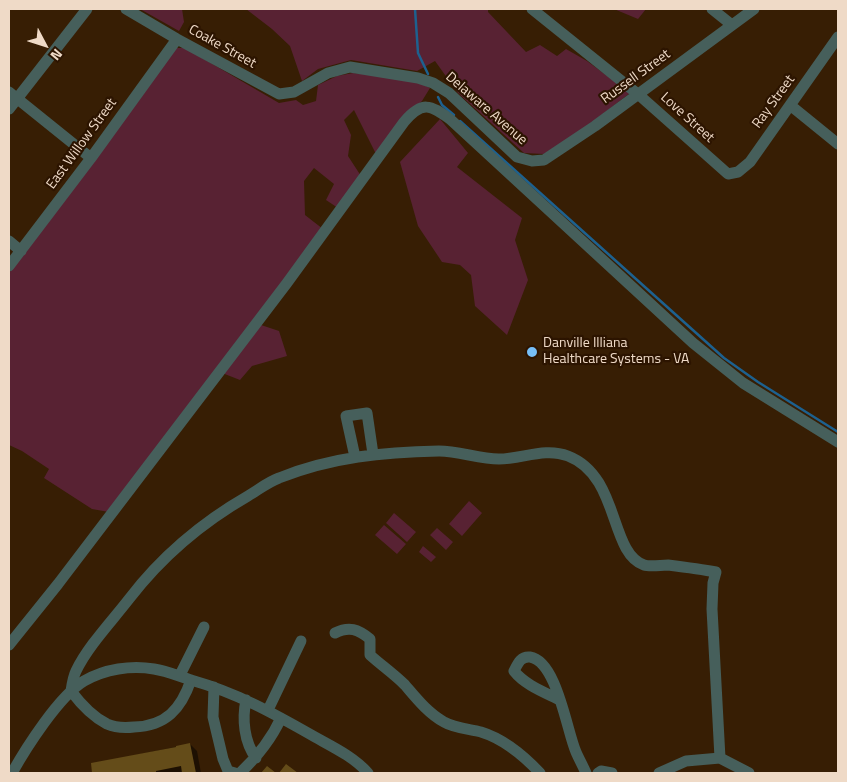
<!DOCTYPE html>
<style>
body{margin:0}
#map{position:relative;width:847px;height:782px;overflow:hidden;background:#371e04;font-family:"Titillium Web",sans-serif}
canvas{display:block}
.frame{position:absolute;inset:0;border:10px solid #efdac7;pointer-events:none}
.north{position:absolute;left:20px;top:20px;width:50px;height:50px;-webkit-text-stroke:4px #2c1400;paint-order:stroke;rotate:130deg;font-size:14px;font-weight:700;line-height:20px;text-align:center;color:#efdac7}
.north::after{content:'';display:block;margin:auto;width:18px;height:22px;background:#efdac7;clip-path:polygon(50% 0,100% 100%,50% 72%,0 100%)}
</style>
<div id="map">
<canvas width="847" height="782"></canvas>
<div class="frame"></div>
<div class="north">N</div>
</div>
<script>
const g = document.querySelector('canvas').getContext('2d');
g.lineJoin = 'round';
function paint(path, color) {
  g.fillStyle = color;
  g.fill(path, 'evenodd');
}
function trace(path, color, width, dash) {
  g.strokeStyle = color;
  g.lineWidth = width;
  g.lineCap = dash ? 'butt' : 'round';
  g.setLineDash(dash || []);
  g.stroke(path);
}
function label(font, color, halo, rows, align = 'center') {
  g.font = font + ' "Titillium Web",sans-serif';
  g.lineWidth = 4.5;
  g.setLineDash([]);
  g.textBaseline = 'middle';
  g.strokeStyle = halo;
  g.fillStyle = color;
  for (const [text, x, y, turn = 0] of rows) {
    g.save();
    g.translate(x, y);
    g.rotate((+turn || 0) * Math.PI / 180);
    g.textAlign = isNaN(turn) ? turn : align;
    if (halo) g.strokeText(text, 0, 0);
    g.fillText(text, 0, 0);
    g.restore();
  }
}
paint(new Path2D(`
 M140,9H182L184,22L179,31Z
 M246,9H488V12L526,52L540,45L557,56L566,49L587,61L630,93L582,130L544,154L524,153L458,93L435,61L417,71L351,60L318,69L302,81L290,46L272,29Z
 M614,9H646L638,19Z
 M176,48H185L279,103L296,100L303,105L316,101L318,85L337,76L353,73L412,79L430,88L422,101L409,113L376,154L354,110L344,120L351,135L348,156L361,176L338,208L326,200L334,184L314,168L304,181L305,215L323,229L255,323L279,331L287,356L252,366L240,380L217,371L109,512L92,509L44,478L49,469L22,451L9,445V273Z
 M440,119L468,153L457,167L522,218L515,240L528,280L507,335L475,306L471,275L460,265L442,262L418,226L400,162Z
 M469,501L482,513L462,536L449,524Z
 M394,513L416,532L407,542L386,523Z
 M384,525L406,544L397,554L375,535Z
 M437,528L453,542L446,550L430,535Z
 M423,546L436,557L431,562L419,552Z`), '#582233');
paint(new Path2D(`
 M190,744L197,751L201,773H94L92,764Z`), '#0007');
trace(new Path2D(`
 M415,9L418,53L428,74
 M438,97L442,105L454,115
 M460,121L724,358L758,382L838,432`), '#1d618f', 2.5);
paint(new Path2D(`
 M190,743L196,773H182L181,766L156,771V773H92L91,763L176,747V746Z
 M286,764L298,773H279Z
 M267,766L276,773H261Z`), '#644c19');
trace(new Path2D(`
 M126,9L177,39L279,94L294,92L328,73L350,67L418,78L433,83L449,93L517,157L532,161L544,160L595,126L754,9
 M532,9L639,95L728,174L738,172L750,162L838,37
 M712,9L732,25
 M9,92L91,158
 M790,105L838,144
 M9,109L87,9
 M9,241L21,251
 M9,266L91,158L177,39
 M355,457L346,416L367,413L373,454
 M335,633C349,626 358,629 370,639V655C381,665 394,674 405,685C417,699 428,713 444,722C454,728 469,729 481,732C504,739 524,756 540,773
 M9,645L58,584L287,283L404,122C422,101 430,104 451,120L693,343L743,383L838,442
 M180,675L204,627
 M191,680C181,709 166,726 134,727C125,728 116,728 107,724C93,717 80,703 71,691C72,684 73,677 76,671C88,646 112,621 129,599C162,556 201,523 248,496C258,490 268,482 279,478C331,457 384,452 439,451C459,451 479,459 499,459C522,459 545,447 568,456C620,476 609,553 644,565C650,567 661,565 668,565C684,567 700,569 716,572L713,583L712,609L720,758
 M214,687L213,717L223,759L228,771L235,773
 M246,700C242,719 244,742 256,758
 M560,700C544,692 525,685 514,671C518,663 521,656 530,657C557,661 567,732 576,752C579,759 583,766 586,773
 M268,710L301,641
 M12,773C26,748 59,696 84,681C105,669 131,665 154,669C167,671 178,676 191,680C237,693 273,713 315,737C333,747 354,757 368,773
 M240,773C257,757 271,740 281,718
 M598,773L601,771L612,773
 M659,773L686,761L720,758L749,773`), '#465f5b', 11);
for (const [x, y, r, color] of [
 [532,352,6,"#77bff7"]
]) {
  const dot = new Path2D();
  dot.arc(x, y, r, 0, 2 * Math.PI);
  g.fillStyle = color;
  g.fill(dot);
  trace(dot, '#2c1400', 2);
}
label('14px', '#efdac7', '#2c1400', [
 ["Coake Street",222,47,29],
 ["Russell Street",636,77,-36],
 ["Ray Street",774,102,-54],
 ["Delaware Avenue",486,109,41],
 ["Love Street",687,118,42],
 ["East Willow Street",82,144,-54]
]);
label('14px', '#efdac7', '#2c1400', [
 ["Danville Illiana",543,344],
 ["Healthcare Systems - VA",543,360]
], 'left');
</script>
